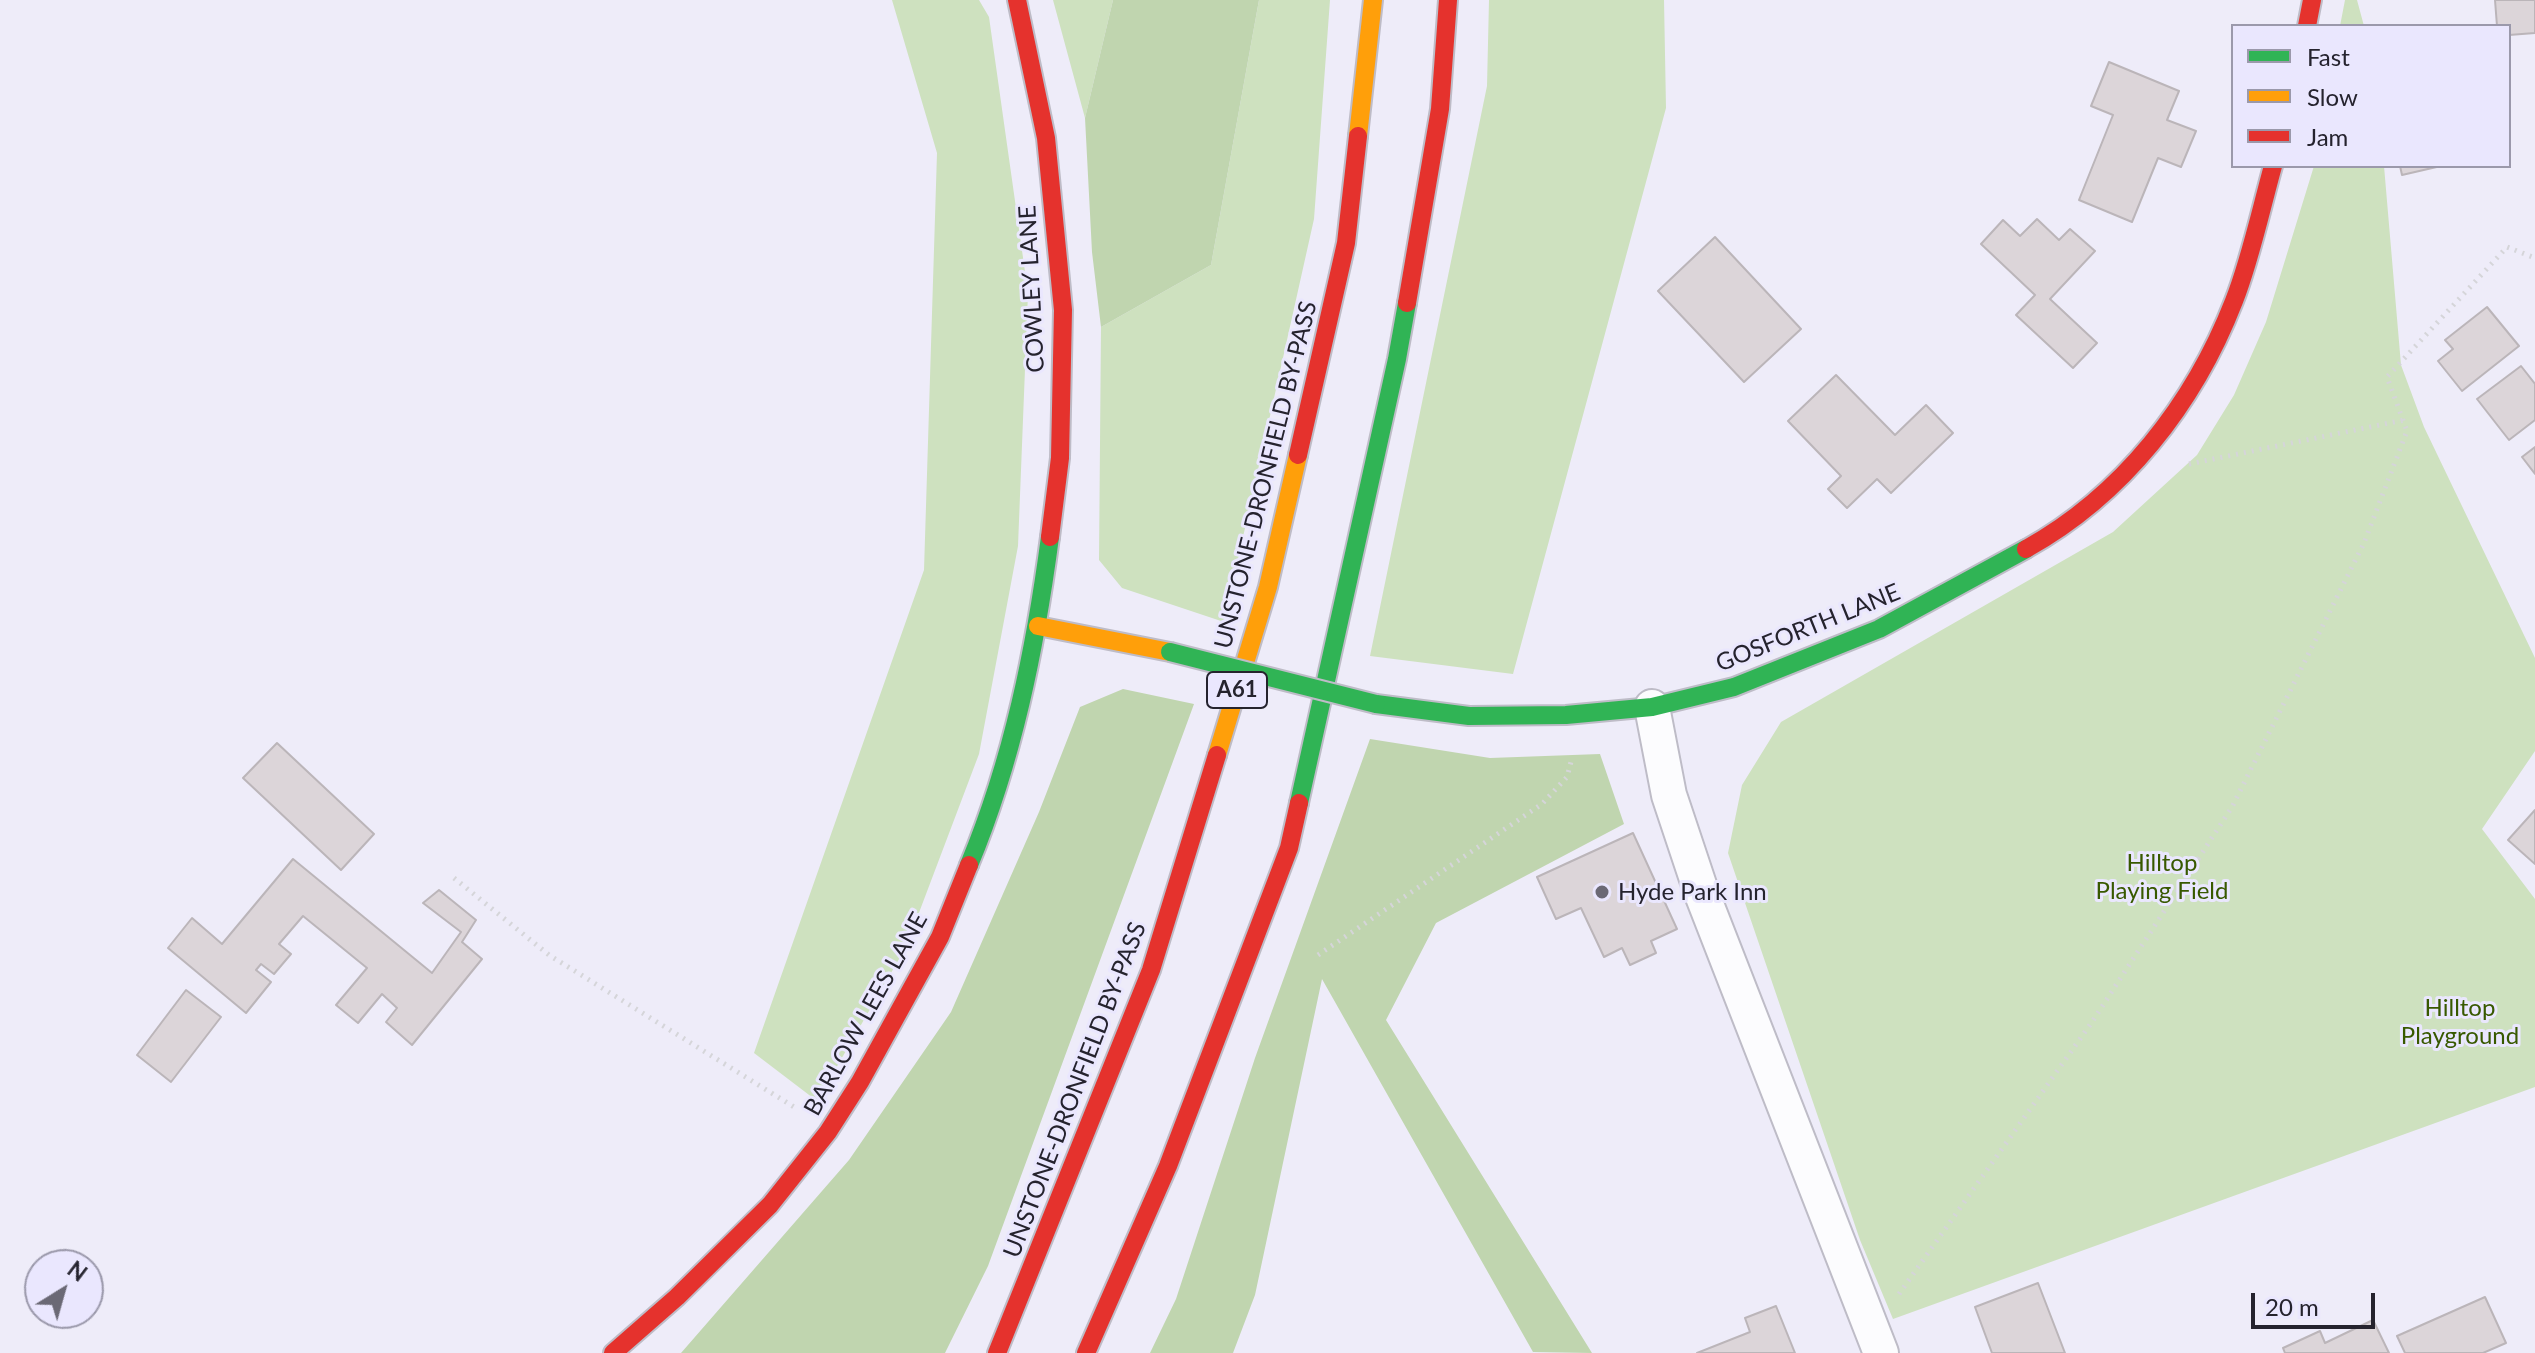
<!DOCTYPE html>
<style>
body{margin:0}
#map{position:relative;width:2535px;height:1353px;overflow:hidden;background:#eeecf9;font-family:Lato,sans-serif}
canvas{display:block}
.legend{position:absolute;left:2231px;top:24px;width:280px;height:144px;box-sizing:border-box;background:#eae7fe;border:2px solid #9b99ab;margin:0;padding:10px 14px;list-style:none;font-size:24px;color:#25232e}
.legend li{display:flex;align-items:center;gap:16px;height:40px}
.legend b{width:40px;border:2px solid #9b99ab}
.north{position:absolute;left:24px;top:1249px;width:80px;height:80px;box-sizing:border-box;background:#eae7fe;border:2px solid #9b99ab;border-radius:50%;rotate:37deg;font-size:22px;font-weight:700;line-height:32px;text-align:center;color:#25232e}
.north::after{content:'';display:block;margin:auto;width:28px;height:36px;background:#6b6975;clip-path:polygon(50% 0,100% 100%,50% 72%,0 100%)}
.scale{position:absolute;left:2251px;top:1293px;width:124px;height:36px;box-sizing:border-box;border:4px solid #25232e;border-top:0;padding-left:10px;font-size:24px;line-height:28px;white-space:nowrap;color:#25232e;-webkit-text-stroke:6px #eae7fe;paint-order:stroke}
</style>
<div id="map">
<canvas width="2535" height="1353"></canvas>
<ul class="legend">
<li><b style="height:10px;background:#30b455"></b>Fast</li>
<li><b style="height:10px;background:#ff9f0a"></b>Slow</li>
<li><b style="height:10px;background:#e5322d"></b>Jam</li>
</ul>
<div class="north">N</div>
<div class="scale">20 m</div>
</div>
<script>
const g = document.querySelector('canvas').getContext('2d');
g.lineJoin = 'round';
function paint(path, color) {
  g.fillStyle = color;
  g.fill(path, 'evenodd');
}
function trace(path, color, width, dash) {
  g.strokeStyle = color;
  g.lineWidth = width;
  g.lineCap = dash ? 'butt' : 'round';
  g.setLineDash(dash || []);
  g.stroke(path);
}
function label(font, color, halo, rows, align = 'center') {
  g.font = font + ' Lato,sans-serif';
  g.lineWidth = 6;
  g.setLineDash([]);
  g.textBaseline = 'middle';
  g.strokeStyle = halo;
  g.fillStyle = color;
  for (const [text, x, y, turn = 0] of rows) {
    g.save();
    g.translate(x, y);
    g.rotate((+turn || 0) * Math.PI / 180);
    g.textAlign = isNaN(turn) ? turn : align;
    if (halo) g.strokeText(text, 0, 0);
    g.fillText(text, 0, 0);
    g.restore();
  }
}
paint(new Path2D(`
 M892,0H979L989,17L1028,293L1018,546L979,754L906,947L817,1101L754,1053L924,570L937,153Z
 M1053,0H1113L1085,118Z
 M1259,0H1330L1314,219L1224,622L1122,588L1099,560L1101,327L1211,265Z
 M1489,0H1664L1666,108L1513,674L1370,656L1487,86Z
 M2345,0H2357L2364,26H2340Z
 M2314,166H2384L2401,365L2424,427L2535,658V751L2482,829L2535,899V1087L1893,1319L1860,1240L1728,853L1742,785L1781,722L2113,532L2197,455L2234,395L2266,322Z`), '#cee1bf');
paint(new Path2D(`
 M1113,0H1259L1211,265L1101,327L1092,252L1085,118Z
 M1123,689L1194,704L988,1266L945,1353H681L849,1160L951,1012L1039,812L1080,707Z
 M1370,739L1490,758L1600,754L1624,824L1436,923L1386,1020L1592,1353L1533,1352L1322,979L1255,1295L1233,1353H1150L1176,1299L1255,1058Z`), '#c0d5af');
const building = new Path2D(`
 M2495,0H2535V33L2509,35V26H2497Z
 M2109,62L2179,91L2167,120L2196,131L2181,167L2158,158L2132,222L2079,200L2113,115L2091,106Z
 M2400,166H2441L2402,175Z
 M2037,219L2059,240L2070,229L2095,251L2050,299L2097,343L2073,368L2016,315L2035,295L1981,244L2003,220L2020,236Z
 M1715,237L1801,329L1744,382L1658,291Z
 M2487,307L2519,346L2462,391L2438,361L2453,349L2445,340Z
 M2521,366L2535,384V420L2509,440L2477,399Z
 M1836,375L1895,435L1926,405L1953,433L1891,493L1877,479L1847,508L1828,489L1841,476L1788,421Z
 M2535,447V474L2522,457Z
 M277,743L374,834L341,870L243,778Z
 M2535,810V864L2508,840Z
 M1633,833L1677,929L1651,941L1656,953L1630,965L1622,948L1604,957L1581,908L1556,919L1537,877Z
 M293,859L432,973L461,932L423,903L439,890L476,920L462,942L482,959L412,1045L386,1022L397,1008L382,994L358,1023L336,1005L367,968L303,916L279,944L291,954L274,974L261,964L256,970L271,982L246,1013L168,948L192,918L222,944Z
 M186,990L221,1017L171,1082L137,1055Z
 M2038,1283L2065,1353H1992L1975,1307Z
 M2485,1297L2506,1343L2483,1353H2405L2397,1336Z
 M1776,1306L1795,1353H1697L1750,1332L1745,1318Z
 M2373,1320L2389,1353H2285L2283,1348L2320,1331L2325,1343Z`);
paint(building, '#dcd5d9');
trace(building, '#bbb5b9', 2);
const street = new Path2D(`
 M1652,707L1669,795L1702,894L1881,1353`);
const fast = new Path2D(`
 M1376,704L1469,716L1566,715L1652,707L1734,687L1879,629L2026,549
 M1299,803L1397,359L1407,303
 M969,865C1013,759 1035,650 1050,537`);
const slow = new Path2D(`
 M1358,136L1373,0
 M1038,626L1170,652
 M1217,755L1268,587L1298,455`);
const jam = new Path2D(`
 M1017,0L1046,138L1063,310L1060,458L1050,537
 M2307,26L2312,0
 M1407,303L1440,109L1448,0
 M1298,455L1346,243L1358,136
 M2026,549C2123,495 2194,404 2234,301C2250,261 2261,209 2273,166
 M613,1353L677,1297L770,1205L828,1132L860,1082L940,937L969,865
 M997,1353L1151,970L1217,755
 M1086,1353L1168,1166L1289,848L1299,803`);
trace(street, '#bebcc7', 38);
trace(fast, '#bebcc7', 22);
trace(slow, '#bebcc7', 22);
trace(jam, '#bebcc7', 22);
trace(new Path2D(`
 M2189,464L2404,420
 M454,878L549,955L794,1107
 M1318,955L1542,804L1567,777L1572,758
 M1899,1294L2092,1022L2232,807L2364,543L2407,431L2387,377L2507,247L2535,258`), '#d5d5d9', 5, [2, 6]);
trace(street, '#fcfcfe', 34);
trace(fast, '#30b455', 18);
trace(slow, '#ff9f0a', 18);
trace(jam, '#e5322d', 18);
const fastBridge = new Path2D(`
 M1170,652L1376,704`);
trace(fastBridge, '#bebcc7', 22, []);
trace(fastBridge, '#30b455', 18);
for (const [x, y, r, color] of [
 [1602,892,8,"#6b6975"]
]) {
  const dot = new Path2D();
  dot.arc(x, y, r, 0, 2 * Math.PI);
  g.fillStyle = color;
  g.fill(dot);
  trace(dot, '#eae7fe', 3);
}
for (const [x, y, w] of [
 [1237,690,60]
]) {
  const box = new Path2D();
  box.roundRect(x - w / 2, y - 18, w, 36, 6);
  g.fillStyle = '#eae7fe';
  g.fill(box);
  trace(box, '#25232e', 2);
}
label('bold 22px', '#25232e', null, [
 ["A61",1237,690]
]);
label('24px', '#25232e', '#eae7fe', [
 ["COWLEY LANE",1032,289,-93],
 ["UNSTONE-DRONFIELD BY-PASS",1266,475,-76],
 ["GOSFORTH LANE",1808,628,-22],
 ["BARLOW LEES LANE",866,1014,-61],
 ["UNSTONE-DRONFIELD BY-PASS",1075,1090,-69]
]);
label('24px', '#385900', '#eae7fe', [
 ["Hilltop",2162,863],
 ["Playing Field",2162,891],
 ["Hilltop",2460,1008],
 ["Playground",2460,1036]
]);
label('24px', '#25232e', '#eae7fe', [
 ["Hyde Park Inn",1618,892]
], 'left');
</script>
